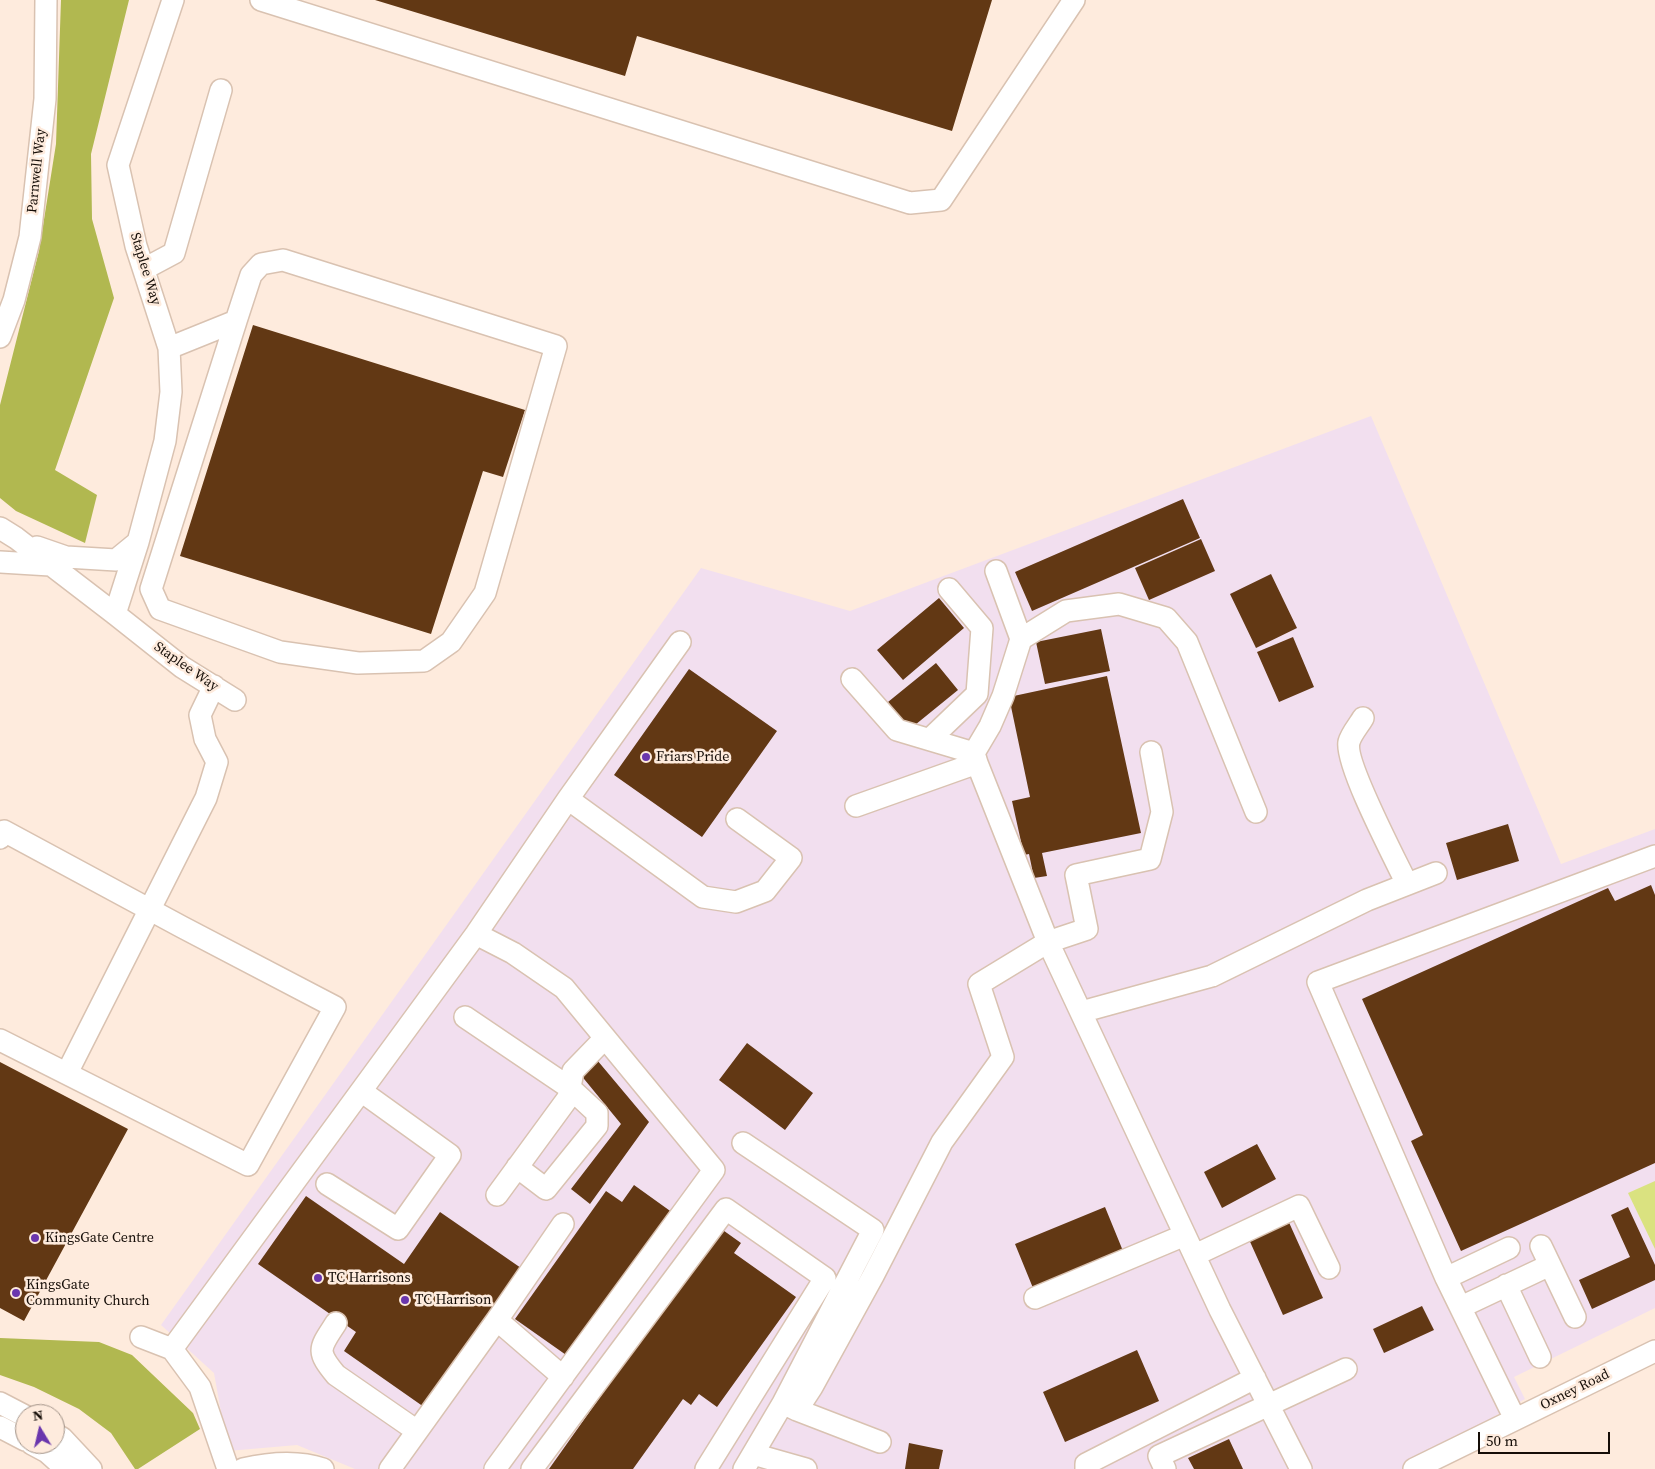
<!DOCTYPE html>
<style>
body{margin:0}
#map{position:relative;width:1655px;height:1469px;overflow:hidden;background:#feebdd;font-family:"Source Serif 4",serif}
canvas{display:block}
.north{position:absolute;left:15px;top:1404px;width:50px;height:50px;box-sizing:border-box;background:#feebdd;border:1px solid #a19287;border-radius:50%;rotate:351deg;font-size:14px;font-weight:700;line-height:20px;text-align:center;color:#150d07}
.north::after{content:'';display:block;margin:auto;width:18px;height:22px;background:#6a36ad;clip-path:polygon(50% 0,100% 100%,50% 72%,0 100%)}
.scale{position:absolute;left:1478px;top:1432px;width:132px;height:22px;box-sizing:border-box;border:2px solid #150d07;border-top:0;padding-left:6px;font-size:15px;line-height:18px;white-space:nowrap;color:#150d07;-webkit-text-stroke:4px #feebdd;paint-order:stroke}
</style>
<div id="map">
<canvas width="1655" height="1469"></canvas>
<div class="north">N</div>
<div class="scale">50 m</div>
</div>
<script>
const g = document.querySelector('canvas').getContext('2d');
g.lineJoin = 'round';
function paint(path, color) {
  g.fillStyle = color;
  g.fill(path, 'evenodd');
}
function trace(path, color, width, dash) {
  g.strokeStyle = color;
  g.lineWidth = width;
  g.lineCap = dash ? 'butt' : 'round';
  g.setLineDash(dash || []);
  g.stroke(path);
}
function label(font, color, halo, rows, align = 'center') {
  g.font = font + ' "Source Serif 4",serif';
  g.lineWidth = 5;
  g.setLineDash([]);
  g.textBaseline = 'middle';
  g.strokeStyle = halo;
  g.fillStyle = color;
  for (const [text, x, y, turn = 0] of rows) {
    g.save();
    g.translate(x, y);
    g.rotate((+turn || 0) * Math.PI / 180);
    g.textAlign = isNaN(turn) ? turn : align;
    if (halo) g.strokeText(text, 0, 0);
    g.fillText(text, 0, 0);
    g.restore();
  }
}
paint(new Path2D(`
 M1371,416L1561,864L1655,829V1308L1514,1377L1525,1399L1402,1469H355L297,1445L228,1451L214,1373L161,1325L701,568L850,611Z`), '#f2dfef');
paint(new Path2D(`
 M1655,1181V1249L1628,1193Z`), '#dae280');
paint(new Path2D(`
 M61,0H129L91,154L92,219L114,298L55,470L97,495L85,543L16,511L0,498V405L39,251L56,144Z
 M0,1338L99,1342L132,1355L193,1413L200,1429L138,1469H135L111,1433L79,1409L34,1387L0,1375Z`), '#b1b850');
paint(new Path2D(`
 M375,0H992L952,131L637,36L625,76Z
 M253,325L525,410L503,477L483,471L431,634L180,556Z
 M1183,499L1200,538L1032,611L1015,572Z
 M1201,539L1215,571L1149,600L1135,568Z
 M1271,574L1297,628L1256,648L1230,594Z
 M939,598L964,628L903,680L877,650Z
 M1101,629L1110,671L1045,684L1036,642Z
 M1293,637L1314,687L1279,702L1257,652Z
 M936,663L958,690L910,729L888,702Z
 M689,669L777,731L702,837L614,775Z
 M1107,676L1141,833L1042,853L1047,876L1034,878L1029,854L1024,855L1012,801L1030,797L1009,697Z
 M1508,824L1519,861L1457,880L1446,843Z
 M1651,885L1655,895V1163L1461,1251L1411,1141L1423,1135L1362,999L1608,888L1615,901Z
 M747,1043L813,1093L785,1130L719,1080Z
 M597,1060L649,1122L590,1204L571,1189L621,1124L580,1074Z
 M0,1062L128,1129L24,1321L0,1308Z
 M1257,1144L1276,1179L1222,1208L1204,1172Z
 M634,1185L673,1213L569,1357L515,1319L606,1191L622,1202Z
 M306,1196L404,1264L440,1212L521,1268L424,1407L344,1351L356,1332L258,1264Z
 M1105,1207L1123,1251L1033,1288L1015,1244Z
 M1628,1207L1655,1265V1280L1592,1309L1579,1280L1630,1257L1611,1215Z
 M1287,1218L1323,1298L1283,1315L1247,1235Z
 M720,1228L741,1243L734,1253L796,1297L717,1407L699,1394L691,1405L683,1399L633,1469H549Z
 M1422,1306L1434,1330L1384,1353L1373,1329Z
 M1137,1350L1159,1401L1065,1442L1043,1392Z
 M1229,1439L1243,1469H1194L1188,1458Z
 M909,1443L943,1450L939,1469H905Z`), '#623814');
const minor = new Path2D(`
 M261,0L910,203L941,200L1074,0
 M144,269L174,253L221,90
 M0,337L14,300L30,237L45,99L46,0
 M169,348L236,321L251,275L261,264L283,260L556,346L485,593L451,642L424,661L358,663L280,652L160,609L151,589L236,321
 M0,528L16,538L115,614L182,667L235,700
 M37,547L66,557L116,560L138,542
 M0,562L50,565
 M996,571L1021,639
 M115,614L138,542L165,441L171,392L169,348L136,246L118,165L173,0
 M852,679L897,730L974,753
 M1363,718C1359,725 1351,734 1349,742C1344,762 1396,861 1407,884
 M930,739L977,694L982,628L949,589
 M568,799L703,897L736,902L765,891L791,858L737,819
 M856,806L977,763
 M1256,812L1187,642L1166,618L1119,604L1066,611L1021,639L1003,696L990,726L974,753L977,763L1048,942L1220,1310L1301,1469
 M0,838L4,831L182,927L335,1007L248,1165L0,1040
 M476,934L513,953L564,988L714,1170L495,1469
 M1081,1012L1212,976L1367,900L1436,873
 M465,1017L570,1088L597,1113V1126L546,1189L517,1167
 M67,1073L206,798L217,762L205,739L200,715L214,686
 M743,1143L873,1230L783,1403L744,1469
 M327,1184L398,1229L450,1155L361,1091
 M497,1195L568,1098L573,1071L605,1038
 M1541,1246L1575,1317
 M1195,1255L1299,1206L1329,1268
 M1446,1278L1509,1248
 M1506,1285L1540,1357
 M1035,1298L1185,1235
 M1461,1307L1550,1265
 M497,1320L563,1224
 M336,1323C320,1348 315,1350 336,1375L417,1431
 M141,1337L172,1349L200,1387L228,1469
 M172,1349L476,934L568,799L680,642
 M0,1403L25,1416
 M785,1404L797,1410L880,1442
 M797,1410L812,1387L873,1276L942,1142L1003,1057L979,984L1048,942L1087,929L1076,875L1150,859L1162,812L1151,752
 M1515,1419L1446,1278L1318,982L1655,856
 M0,1427L25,1440
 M55,1434L62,1438L91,1469
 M32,1444L47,1452L66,1469
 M753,1454L806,1469
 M243,1469C269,1463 297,1460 323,1469
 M390,1469L497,1320L563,1377
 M532,1469L726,1209L825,1278L706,1469
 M1086,1469V1464L1255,1378
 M1165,1469L1159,1456L1346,1369
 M1414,1469L1655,1351`);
trace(minor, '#d9c2b1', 24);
trace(minor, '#fff', 21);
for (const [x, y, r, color] of [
 [646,757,5,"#6a36ad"],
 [35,1238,5,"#6a36ad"],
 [318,1278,5,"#6a36ad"],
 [16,1293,5,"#6a36ad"],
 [405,1300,5,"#6a36ad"]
]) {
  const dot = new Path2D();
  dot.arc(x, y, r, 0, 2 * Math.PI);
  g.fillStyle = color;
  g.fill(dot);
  trace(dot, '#feebdd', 2);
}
label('14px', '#150d07', '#feebdd', [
 ["Parnwell Way",37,171,-84],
 ["Staplee Way",145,269,73],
 ["Staplee Way",186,667,35],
 ["Oxney Road",1575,1390,-26]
]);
label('14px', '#150d07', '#feebdd', [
 ["Friars Pride",656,757],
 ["KingsGate Centre",45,1238],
 ["TC Harrisons",328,1278],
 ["KingsGate",26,1285],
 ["Community Church",26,1301],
 ["TC Harrison",415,1300]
], 'left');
</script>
